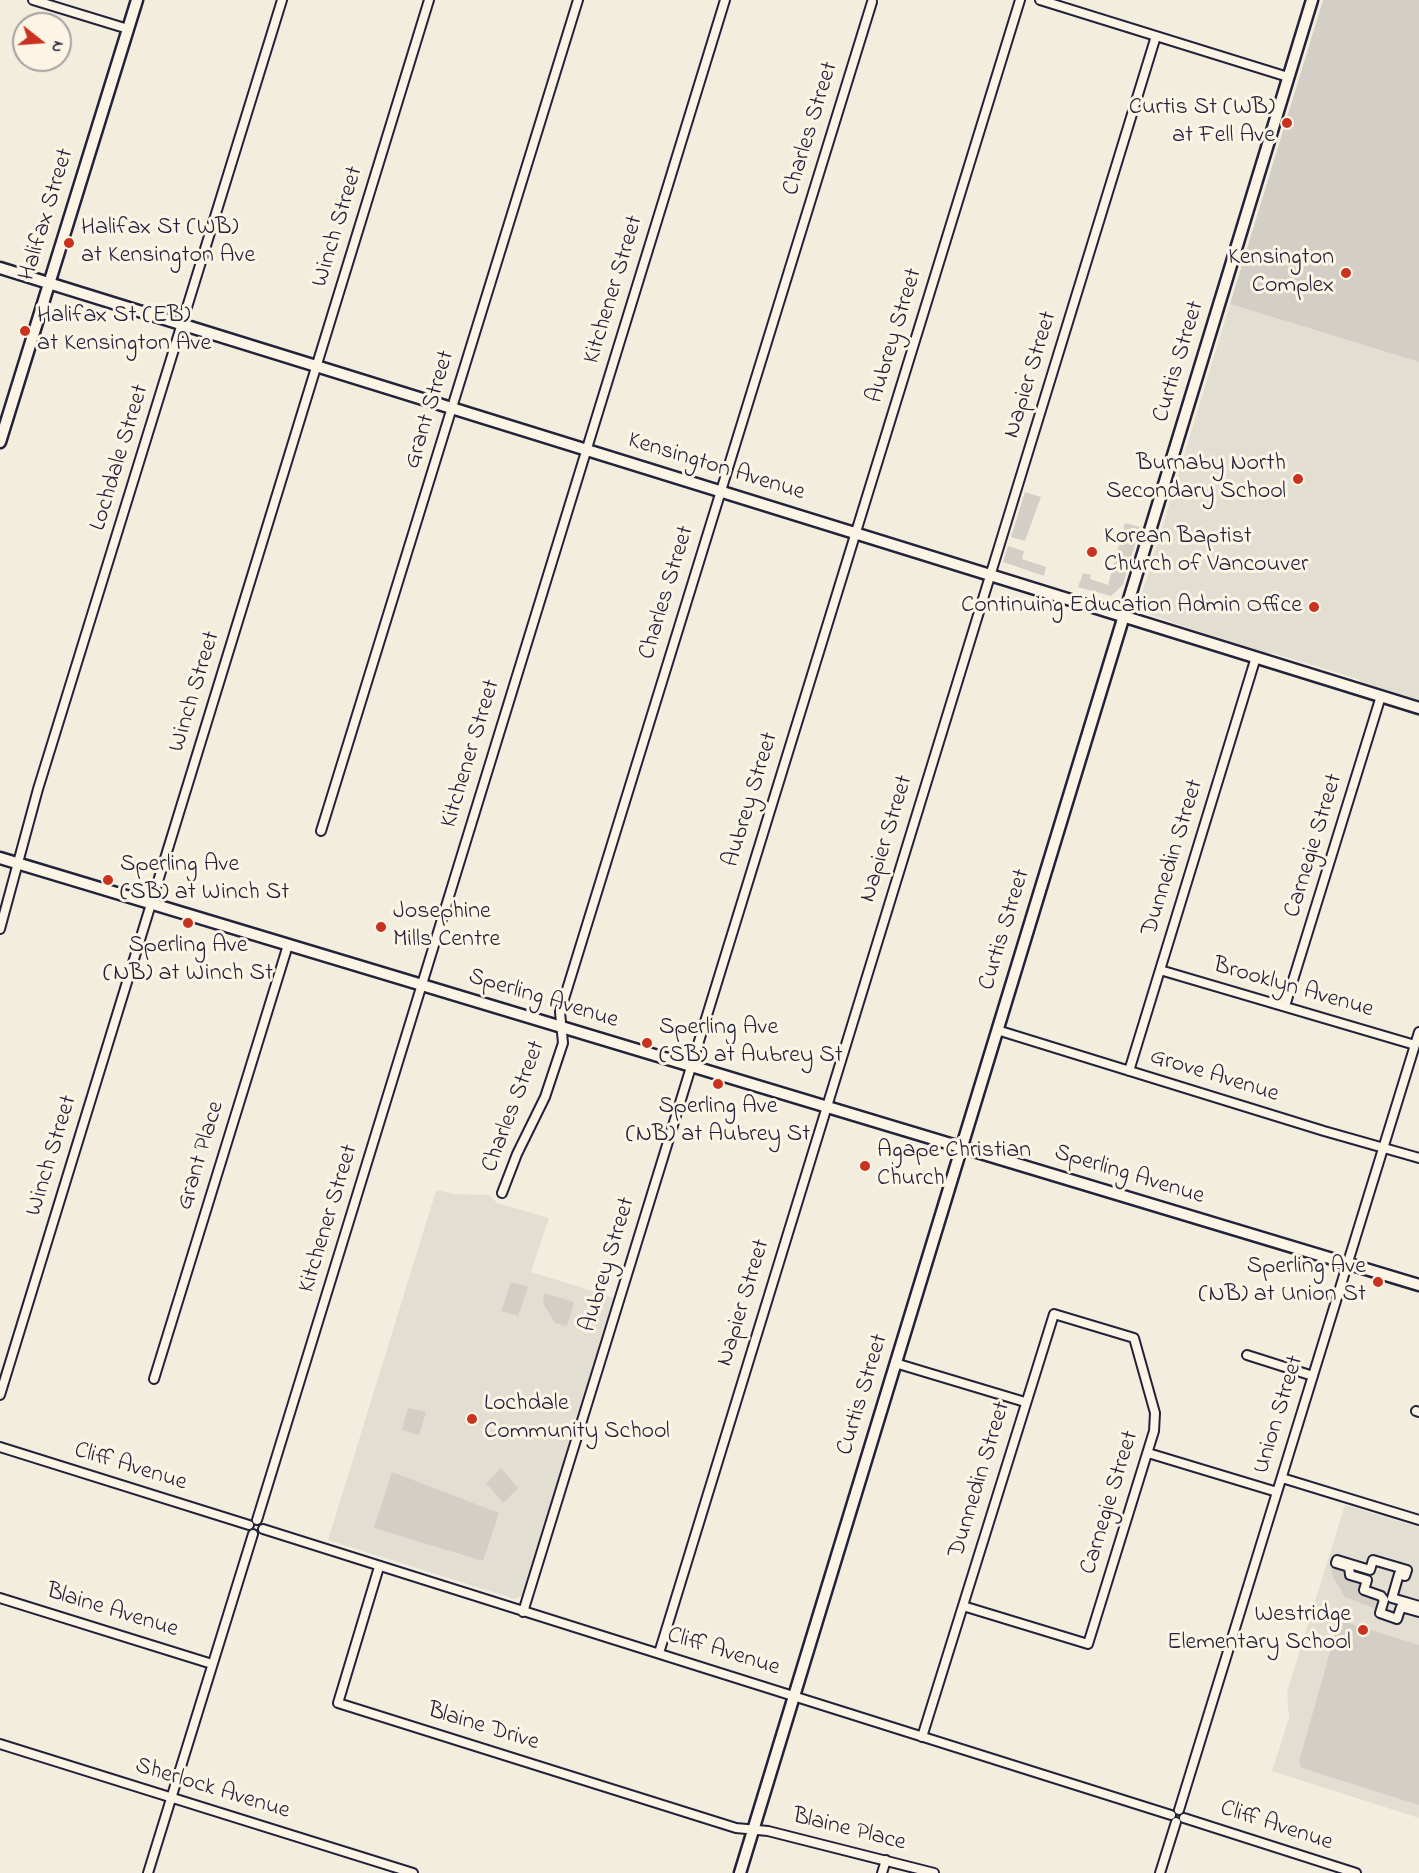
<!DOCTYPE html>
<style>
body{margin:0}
#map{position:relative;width:1419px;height:1873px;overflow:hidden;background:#f3edde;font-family:"Indie Flower",sans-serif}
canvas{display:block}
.north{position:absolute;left:12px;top:12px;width:60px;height:60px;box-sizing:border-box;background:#fcf5e5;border:2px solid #a5a1a1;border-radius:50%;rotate:107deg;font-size:16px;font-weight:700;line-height:24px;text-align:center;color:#22223b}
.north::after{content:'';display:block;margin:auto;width:21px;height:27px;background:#c8321e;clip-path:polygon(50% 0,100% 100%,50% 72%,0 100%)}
</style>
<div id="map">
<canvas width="1419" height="1873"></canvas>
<div class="north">N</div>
</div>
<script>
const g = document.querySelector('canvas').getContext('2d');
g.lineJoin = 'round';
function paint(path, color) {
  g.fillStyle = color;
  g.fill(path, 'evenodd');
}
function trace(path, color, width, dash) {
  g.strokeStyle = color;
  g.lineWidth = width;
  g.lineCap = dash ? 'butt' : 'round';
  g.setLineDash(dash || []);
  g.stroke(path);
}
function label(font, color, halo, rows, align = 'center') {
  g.font = font + ' "Indie Flower",sans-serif';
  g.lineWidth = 6;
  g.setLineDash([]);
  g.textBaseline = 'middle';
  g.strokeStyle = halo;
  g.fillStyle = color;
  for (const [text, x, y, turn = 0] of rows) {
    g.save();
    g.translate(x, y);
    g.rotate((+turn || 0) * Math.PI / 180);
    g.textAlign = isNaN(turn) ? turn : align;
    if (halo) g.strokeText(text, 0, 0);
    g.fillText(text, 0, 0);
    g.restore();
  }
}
paint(new Path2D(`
 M1230,304L1419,362V701L1365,685L1358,679L1273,653L1268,654L1244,647L1151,615L1141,607V597Z
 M440,1190L453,1194L489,1195L497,1203L549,1218L531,1272L615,1298L523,1595L515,1599L328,1540L436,1191Z
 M1345,1505L1419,1527V1818L1272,1771L1289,1718L1287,1692Z`), '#e3ded2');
paint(new Path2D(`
 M1323,0H1419V362L1230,304Z
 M1025,492L1041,497L1025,541L1011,537Z
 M1125,523L1140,527L1123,585L1111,596L1078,587L1083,573L1091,575L1090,579L1108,585Z
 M1008,546L1024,551L1022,559L1046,567L1044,576L1003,562Z
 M511,1282L528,1287L518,1316L501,1311Z
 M544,1293L574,1302L567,1326L555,1323L543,1303Z
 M408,1408L426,1412L419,1435L402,1430Z
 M501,1468L518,1488L503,1503L486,1483Z
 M392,1472L499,1513L483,1561L374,1528Z
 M1331,1562L1349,1567V1572L1367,1580L1364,1590L1381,1596V1611L1345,1597L1332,1575Z
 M1339,1620L1419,1645V1805L1302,1768L1299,1762Z`), '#d4cfc6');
const street = new Path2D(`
 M33,0L128,29
 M1040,0L1288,77
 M321,831L578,0
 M0,929L38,789L282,0
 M1160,970L1415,1045
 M1285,1006L1381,696
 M997,1030L1324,1131L1419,1158
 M1129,1071L1256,657
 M502,1193L517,1154L545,1097L563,1043L560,1012L872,2
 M1247,1355L1313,1376
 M895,1363L1025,1402
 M154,1379L288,945
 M0,1395L429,0
 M1416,1411L1419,1412
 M0,1447L249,1525
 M1148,1453L1277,1492
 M1282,1478L1419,1520
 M257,1520L725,0
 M263,1529L1171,1815
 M379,1567L338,1703L736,1828L768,1831L934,1873
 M0,1598L212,1664
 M1419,1606L1392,1598L1399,1574L1405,1576L1407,1570L1373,1560L1370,1570L1337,1560L1336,1563L1349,1567L1350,1575L1367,1580L1364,1590L1381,1596L1384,1600L1380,1613L1397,1619L1401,1607L1419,1612
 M523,1612L1020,0
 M659,1653L1156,36
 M922,1737L1054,1314L1134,1338L1155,1413L1154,1431L1088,1644L963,1606
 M0,1744L413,1873
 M1179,1810L1419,1032
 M1184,1818L1356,1873
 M148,1873L253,1534
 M882,1873L886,1860
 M1160,1873L1176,1822`);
const secondary = new Path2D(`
 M0,268L1419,708
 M0,442L137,0
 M0,858L1419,1285
 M740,1873L1312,0`);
trace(street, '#22223b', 12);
trace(secondary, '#22223b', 15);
trace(street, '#fcf5e5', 8);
trace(secondary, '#fcf5e5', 10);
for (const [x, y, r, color] of [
 [1287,123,6,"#c8321e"],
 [69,243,6,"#c8321e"],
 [1346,273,6,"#c8321e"],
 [25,331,6,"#c8321e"],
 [1298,479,6,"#c8321e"],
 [1092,552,6,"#c8321e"],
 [1314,607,6,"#c8321e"],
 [108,880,6,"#c8321e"],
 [188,923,6,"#c8321e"],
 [381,927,6,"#c8321e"],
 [647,1043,6,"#c8321e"],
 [718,1084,6,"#c8321e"],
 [865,1166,6,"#c8321e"],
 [1378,1282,6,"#c8321e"],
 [472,1419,6,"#c8321e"],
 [1363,1630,6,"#c8321e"]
]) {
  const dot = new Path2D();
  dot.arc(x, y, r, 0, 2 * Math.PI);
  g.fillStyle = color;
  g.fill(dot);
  trace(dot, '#fcf5e5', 2);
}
label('24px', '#22223b', '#fcf5e5', [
 ["Curtis St (WB)",1275,109,"right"],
 ["at Fell Ave",1275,137,"right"],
 ["Halifax St (WB)",81,229],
 ["at Kensington Ave",81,257],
 ["Kensington",1334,259,"right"],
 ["Complex",1334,287,"right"],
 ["Halifax St (EB)",37,317],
 ["at Kensington Ave",37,345],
 ["Burnaby North",1286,465,"right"],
 ["Secondary School",1286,493,"right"],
 ["Korean Baptist",1104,538],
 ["Church of Vancouver",1104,566],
 ["Continuing Education Admin Office",1302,607,"right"],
 ["Sperling Ave",120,866],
 ["(SB) at Winch St",120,894],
 ["Josephine",393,913],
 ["Mills Centre",393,941],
 ["Sperling Ave",188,947,"center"],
 ["(NB) at Winch St",188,975,"center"],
 ["Sperling Ave",659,1029],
 ["(SB) at Aubrey St",659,1057],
 ["Sperling Ave",718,1108,"center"],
 ["(NB) at Aubrey St",718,1136,"center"],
 ["Agape Christian",877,1152],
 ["Church",877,1180],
 ["Sperling Ave",1366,1268,"right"],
 ["(NB) at Union St",1366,1296,"right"],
 ["Lochdale",484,1405],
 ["Community School",484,1433],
 ["Westridge",1351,1616,"right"],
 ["Elementary School",1351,1644,"right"]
], 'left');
label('24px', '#22223b', '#fcf5e5', [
 ["Charles Street",812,129,-73],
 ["Halifax Street",48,215,-73],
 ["Winch Street",339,227,-73],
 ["Kitchener Street",615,290,-73],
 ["Aubrey Street",896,336,-73],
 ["Curtis Street",1180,362,-73],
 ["Napier Street",1032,375,-73],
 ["Grant Street",431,410,-73],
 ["Lochdale Street",121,458,-73],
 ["Kensington Avenue",716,468,17],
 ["Charles Street",668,593,-73],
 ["Winch Street",196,692,-73],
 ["Kitchener Street",472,754,-73],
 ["Aubrey Street",752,800,-73],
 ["Napier Street",888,839,-73],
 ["Carnegie Street",1315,846,-73],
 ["Dunnedin Street",1174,858,-73],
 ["Curtis Street",1006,930,-73],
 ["Brooklyn Avenue",1293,989,16],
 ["Sperling Avenue",543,1000,17],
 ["Grove Avenue",1214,1077,17],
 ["Charles Street",515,1107,-69],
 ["Winch Street",53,1156,-73],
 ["Grant Place",202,1156,-73],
 ["Sperling Avenue",1129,1176,17],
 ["Kitchener Street",330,1219,-73],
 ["Aubrey Street",609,1265,-73],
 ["Napier Street",745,1303,-73],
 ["Curtis Street",864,1395,-73],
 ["Union Street",1280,1415,-73],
 ["Cliff Avenue",130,1468,17],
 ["Dunnedin Street",981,1480,-73],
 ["Carnegie Street",1111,1503,-73],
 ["Blaine Avenue",112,1612,17],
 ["Cliff Avenue",723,1653,17],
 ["Blaine Drive",483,1728,17],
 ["Sherlock Avenue",212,1790,17],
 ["Cliff Avenue",1276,1827,18],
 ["Blaine Place",849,1831,14]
]);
</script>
